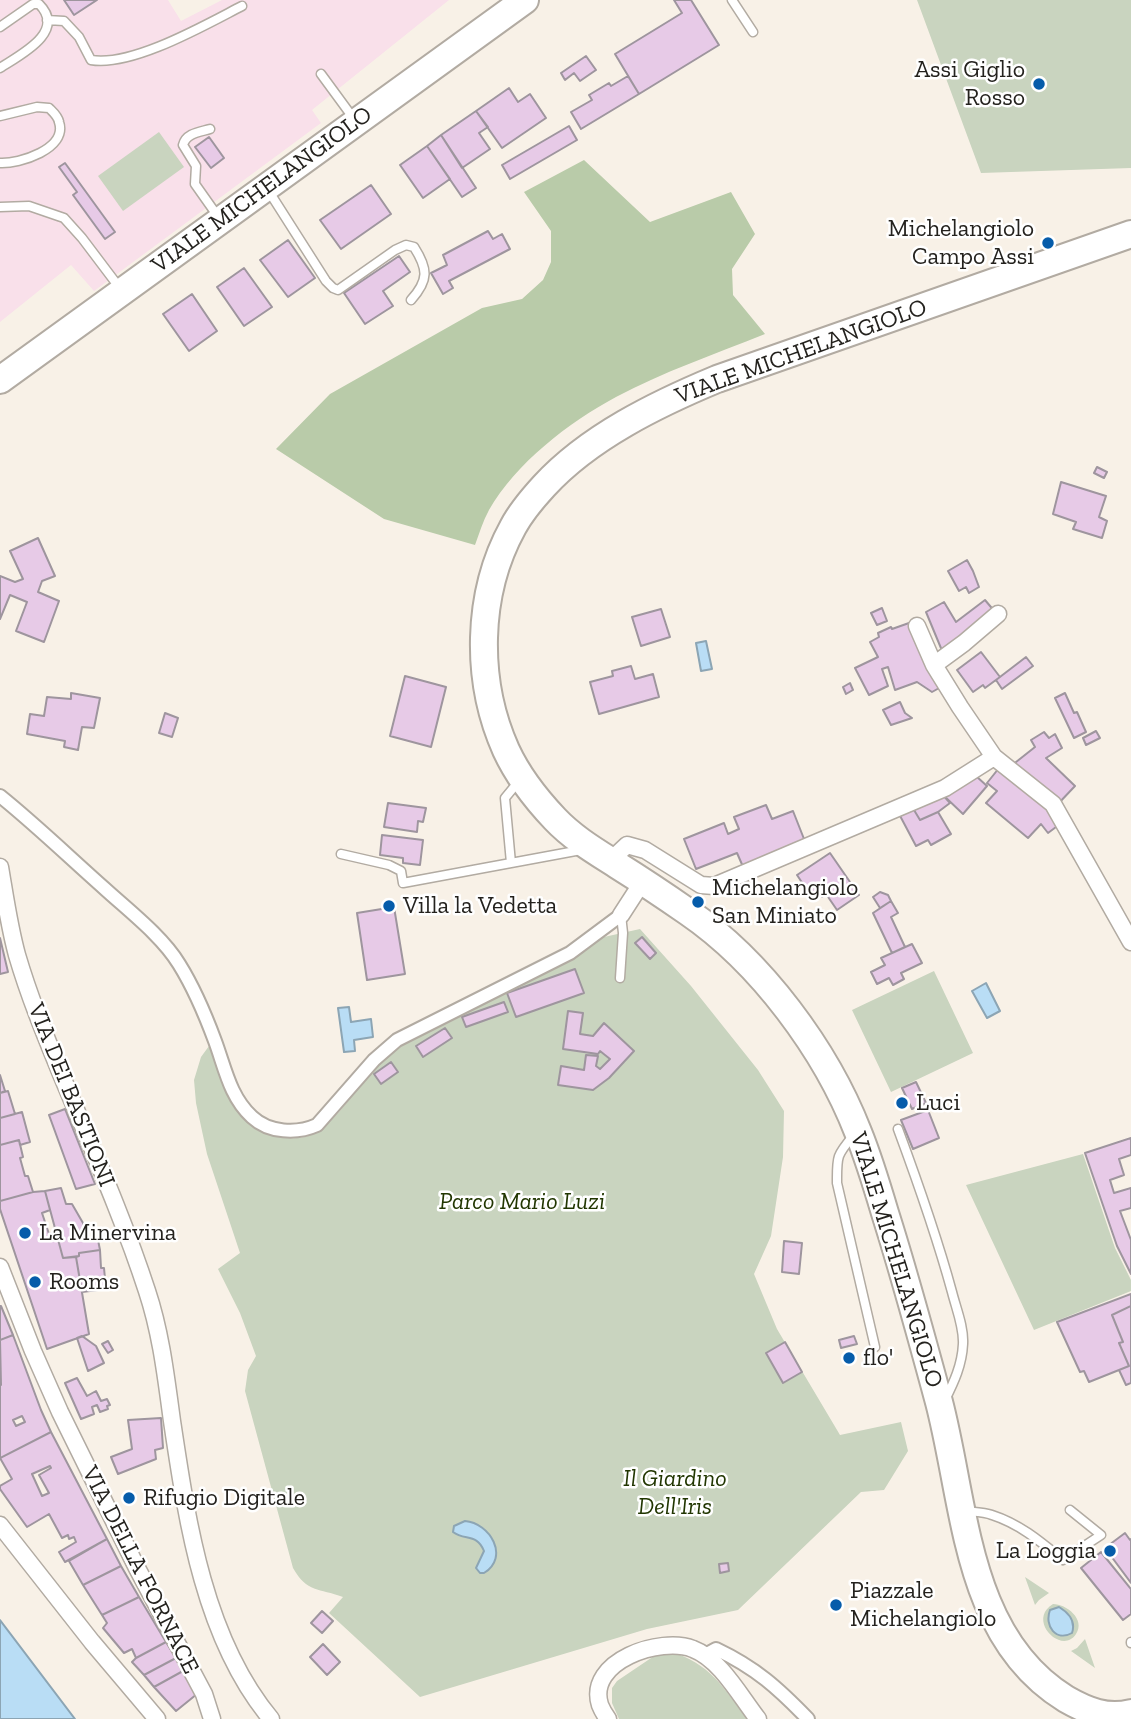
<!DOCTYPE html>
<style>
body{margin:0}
canvas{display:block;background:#f8f1e7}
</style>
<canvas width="1131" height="1719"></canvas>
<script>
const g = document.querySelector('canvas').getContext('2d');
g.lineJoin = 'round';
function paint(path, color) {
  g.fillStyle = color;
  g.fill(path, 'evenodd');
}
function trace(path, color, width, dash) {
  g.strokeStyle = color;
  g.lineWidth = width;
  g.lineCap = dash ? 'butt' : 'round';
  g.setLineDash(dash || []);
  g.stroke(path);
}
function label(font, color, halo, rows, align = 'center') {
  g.font = font + ' "Zilla Slab",serif';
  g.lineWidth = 5;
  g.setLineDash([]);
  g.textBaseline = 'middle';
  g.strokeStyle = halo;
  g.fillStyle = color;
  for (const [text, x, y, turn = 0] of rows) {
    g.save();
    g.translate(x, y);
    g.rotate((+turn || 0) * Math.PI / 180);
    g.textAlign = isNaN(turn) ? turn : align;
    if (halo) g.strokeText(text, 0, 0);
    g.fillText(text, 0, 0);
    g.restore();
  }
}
paint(new Path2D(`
 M0,0H168L181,21L222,0H449L312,110L321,123L94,291L71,265L0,322Z`), '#f9e0ea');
paint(new Path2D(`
 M917,0H1131V168L981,173Z
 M159,132L184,167L123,211L98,176Z
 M640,929L691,986L758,1070L784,1111L783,1157L771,1236L754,1274L777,1329L840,1435L901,1422L908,1451L884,1490L861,1492L738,1610L647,1629L420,1697L329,1613L343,1597C319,1588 307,1593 293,1568L245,1391L248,1370L256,1356L240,1313L218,1269L240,1253L207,1154L196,1103L194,1080L201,1057L209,1046C224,1089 232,1127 282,1137C296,1140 313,1137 323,1128C344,1110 358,1086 376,1065C383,1057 392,1051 400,1044L575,955L604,937Z
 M934,971L973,1053L891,1092L852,1010Z
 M1083,1154L1115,1248L1131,1280V1291L1034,1330L966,1185Z
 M1025,1577L1049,1593L1039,1600L1035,1605Z
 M1053,1604C1066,1604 1086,1619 1076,1634C1062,1656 1026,1620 1053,1604Z
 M1085,1639L1095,1668L1071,1651L1077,1648Z
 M669,1651C711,1664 722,1686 747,1719H619L612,1703V1688L617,1681L657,1654Z`), '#c9d4bf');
paint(new Path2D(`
 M584,160L650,222L731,192L755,234L732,269L733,295L765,334C715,354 663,372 616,397C569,422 515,464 489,510C483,521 479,534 475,545L384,519L276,449L330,394L482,308L522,299L543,280L551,262V231L524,192Z`), '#b9cba9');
const water = new Path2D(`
 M706,641L712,669L701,671L696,643Z
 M986,983L1000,1011L987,1018L972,991Z
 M349,1007L351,1022L371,1019L373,1037L354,1040L355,1051L344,1052L338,1008Z
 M465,1521C490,1523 510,1557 484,1573H480L476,1568L484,1551C477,1533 465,1541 453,1532L454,1526Z
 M1059,1607C1069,1613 1076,1621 1072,1633C1056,1642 1044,1626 1050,1610Z
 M0,1620L75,1719H0Z`);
paint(water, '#b9ddf5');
trace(water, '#8ca5b4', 2);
const building = new Path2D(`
 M64,0H97L74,15Z
 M674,0H691L719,45L639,94L615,54L682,13Z
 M586,56L596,70L580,81L574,73L565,80L561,73Z
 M628,76L639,94L581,129L571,112L592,100L589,95L609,83L611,86Z
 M509,88L518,102L530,94L546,118L502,148L476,111Z
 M476,111L488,127L479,133L490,149L462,168L441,135Z
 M569,126L577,140L510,179L502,165Z
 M441,135L476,188L462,197L427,146Z
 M209,137L224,158L211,168L195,147Z
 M427,146L450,179L423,198L400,165Z
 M65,163L115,232L105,239L73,195L77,192L59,167Z
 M371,185L391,214L341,249L320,220Z
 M488,231L493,239L502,234L510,249L449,281L453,288L443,294L431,273L447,265L443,255Z
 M288,240L315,278L288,297L260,260Z
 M399,256L410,272L383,291L393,306L365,324L344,293Z
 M244,268L272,307L244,326L217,287Z
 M192,294L217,331L189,351L163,314Z
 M1097,467L1107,472L1104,478L1094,473Z
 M1061,482L1106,496L1099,517L1107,521L1102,538L1073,529L1076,522L1053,514Z
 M38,538L55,576L42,581L38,592L59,601L44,642L16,631L27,602L10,595L0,619V576L15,582L23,579L10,551Z
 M967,560L973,571L979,587L969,593L966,587L959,591L948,571Z
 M985,600L996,613L943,653L926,612L944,602L956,622Z
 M882,608L887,621L877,625L871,613Z
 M661,609L670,637L641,646L632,617Z
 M909,623L930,668L941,687L932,692L917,682L895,690L888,667L882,669L888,686L869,695L855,668L878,657L870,642L879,637L878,633L891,627L892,629Z
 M981,652L1000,677L985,688L983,685L973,692L957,670Z
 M1026,657L1033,666L1002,689L996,680Z
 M631,666L635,679L653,674L659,697L599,714L590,682L613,676L612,671Z
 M405,676L446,687L431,747L390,736Z
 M850,683L853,690L846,694L843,687Z
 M71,693L100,698L94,728L82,727L78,750L64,747L65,741L27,734L30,714L44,716L47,697L71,699Z
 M1065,693L1074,713L1077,712L1086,732L1074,738L1055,698Z
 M900,702L905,713L912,718L891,725L883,710Z
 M165,713L178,718L172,737L159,733Z
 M1096,731L1100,738L1086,745L1083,738Z
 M1044,732L1049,738L1055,734L1062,748L1046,758L1075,786L1057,805L1011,766L1035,747L1031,740Z
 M999,768L1055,812L1060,824L1048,833L1041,824L1028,838L986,803L997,791L987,783Z
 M976,776L987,786L963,814L942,794Z
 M942,794L950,803L938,812L920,820L911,805Z
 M388,803L426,808L423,822L418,821L417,832L384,827Z
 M766,805L772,819L793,811L806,844L744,869L737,853L696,869L684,839L724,823L728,834L739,829L734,817Z
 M911,805L920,820L938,812L951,834L931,845L928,840L916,846L898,812Z
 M382,835L423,840L420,865L403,863V858L380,855Z
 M830,853L859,895L837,910L826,894L822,897L818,891L811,896L797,875Z
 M880,892L888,895L891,901L880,908L873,897Z
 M891,901L898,913L891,917L905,947L892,953L873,913Z
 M394,907L405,974L367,980L357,913Z
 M642,937L656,953L650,959L635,943Z
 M0,938L8,972L0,974Z
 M912,944L922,963L901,973L904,979L893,985L889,978L877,984L871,972L885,965L881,958Z
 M575,969L584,993L516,1017L507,993Z
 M504,1002L508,1012L466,1027L462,1017Z
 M568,1011L583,1013L580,1034L593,1036L604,1023L634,1051L609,1078L593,1090L558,1085L561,1066L584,1070L586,1055L598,1056L596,1066L600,1069L610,1059L600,1051L598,1054L563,1049Z
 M445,1028L452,1038L423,1057L416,1046Z
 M391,1062L398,1072L381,1084L374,1074Z
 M0,1075L5,1091L0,1093Z
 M916,1082L926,1103L912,1109L902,1088Z
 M8,1091L15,1114L0,1118V1093Z
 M65,1109L95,1184L76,1189L49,1115Z
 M928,1110L939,1138L913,1149L901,1120Z
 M22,1112L30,1142L20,1145L19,1140L0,1145V1118Z
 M1131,1138V1155L1119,1159L1124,1175L1110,1180L1114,1193L1131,1188V1208L1120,1211L1131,1240V1274L1117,1246L1085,1153Z
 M19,1140L23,1157L20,1158L25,1176H28L33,1192L0,1201V1145Z
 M61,1188L66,1204H72L83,1223L88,1241L98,1240L100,1250L79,1253V1256L63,1258L45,1191Z
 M45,1191L50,1210L42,1213L49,1234L56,1232L63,1258L76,1257L89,1334L47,1349L0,1209V1201L33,1192Z
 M784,1241L802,1243L799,1274L782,1272Z
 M100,1250L101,1268H104L106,1289L82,1292L76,1257L79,1256V1253Z
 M1131,1294V1306L1112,1315L1123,1342L1119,1343L1129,1366L1089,1382L1084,1371L1080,1372L1057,1322Z
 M1,1306L13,1335L0,1340V1306Z
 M1131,1306V1383L1126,1385L1119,1370L1129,1366L1119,1343L1123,1342L1112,1315Z
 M13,1335L41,1410L51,1432L0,1458V1385H1L0,1340ZM22,1416L25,1422L16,1426L13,1420Z
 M82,1336L96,1346L104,1363L88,1371L77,1338Z
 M854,1336L857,1344L841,1348L839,1340Z
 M108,1341L113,1350L108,1353L102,1344Z
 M785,1342L802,1372L783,1383L766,1353Z
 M77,1378L87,1396L96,1391L101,1401L107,1399L110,1405L107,1406L108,1409L100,1412L97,1405L92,1407L94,1414L81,1419L65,1383Z
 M161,1418L163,1448L155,1450L156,1459L118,1474L111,1457L132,1449L128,1420Z
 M51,1432L107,1539L65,1562L59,1552L76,1542L74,1537L69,1539L68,1535L62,1538L49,1514L27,1527L0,1489V1486L12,1479L0,1458ZM50,1466L51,1468L39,1475L49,1493L42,1496L32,1474Z
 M1125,1533L1130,1540L1131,1539V1583L1105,1548Z
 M107,1539L121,1566L83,1585L69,1561Z
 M1101,1552L1131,1589V1614L1123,1620L1081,1568Z
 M728,1563L729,1571L720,1573L719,1564Z
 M121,1566L139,1597L102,1615L83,1585Z
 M139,1597L166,1642L136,1658L132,1649L124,1653L103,1628L107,1623L102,1615Z
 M322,1611L333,1621L322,1633L311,1623Z
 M166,1642L176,1658L144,1675L132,1662L136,1658Z
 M323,1644L340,1662L327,1675L310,1657Z
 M176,1658L183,1671L154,1687L144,1675Z
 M183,1671L197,1694L176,1711L154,1687Z`);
paint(building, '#e7cae7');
trace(building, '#9e959e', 2);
const service = new Path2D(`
 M732,0L753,32
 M47,20L64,21L79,37L91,60C132,67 205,25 242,6
 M0,27L33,4H39C67,32 20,55 0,68
 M321,74L354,119
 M0,116L37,107L49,108C53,112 58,116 59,122C68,149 19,164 0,163
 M210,129C200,132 186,133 183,145L196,166L195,184L219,218
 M268,190L326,281L333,288L338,290L395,250L406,245L414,247C428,269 429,280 411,300
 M0,207L29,206L64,218L82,238L119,287
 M341,854L389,865L401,871L403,883L581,850
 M511,863L505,798L519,781
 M620,978L623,933L621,915
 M898,1129C918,1183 937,1237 952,1292C956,1308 964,1327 963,1344C962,1365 954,1382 945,1400
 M853,1136C836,1156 837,1157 837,1183L875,1347
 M965,1511C974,1512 984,1512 992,1515C1020,1524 1041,1542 1063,1560L1101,1535L1070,1510
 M1131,1642V1643`);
const pedestrian = new Path2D(`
 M0,796C36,825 69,857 104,888C128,910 162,936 179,964C194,988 205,1014 215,1041C225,1068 230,1097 252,1117C269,1133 297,1134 317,1125L374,1060L397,1040L570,953L621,915
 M705,1655L716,1649C756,1668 778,1688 808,1719`);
const minor = new Path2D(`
 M917,626L934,665L960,707L994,757
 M934,665L964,643L998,614
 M610,861L627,845L645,850L701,885L714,886L945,788L994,757L1053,804L1131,942
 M0,867C5,896 9,926 17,955C29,996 45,1035 61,1074C91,1146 123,1217 147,1291C161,1333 166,1377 172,1421C187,1521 204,1639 271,1719
 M621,915L643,881
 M0,1267L33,1351L60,1412L137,1568L204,1694L212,1719
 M0,1525L92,1642L157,1719
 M608,1719C605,1715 602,1710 600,1705C586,1661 661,1636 693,1649C720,1659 740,1696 758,1719`);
const primary = new Path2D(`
 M1131,234L717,379C657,404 589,437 544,486C533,498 521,512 513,527C476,594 475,681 506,750C518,776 536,799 555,819C573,838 595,851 617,865C641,880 665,896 688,912C761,962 826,1050 858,1132C869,1159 877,1186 885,1213C905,1276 922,1339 939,1402C966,1505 965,1637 1066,1699C1087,1711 1107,1719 1131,1713
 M0,380L525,0`);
trace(service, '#b2aba2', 11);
trace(pedestrian, '#b2aba2', 16);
trace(minor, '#b2aba2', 19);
trace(primary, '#b2aba2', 30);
trace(service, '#fff', 8);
trace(pedestrian, '#fff', 12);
trace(minor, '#fff', 16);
trace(primary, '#fff', 26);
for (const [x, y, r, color] of [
 [1039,84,7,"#065caa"],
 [1048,243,7,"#065caa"],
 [698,902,7,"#065caa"],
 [389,906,7,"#065caa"],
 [902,1103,7,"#065caa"],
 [25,1233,7,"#065caa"],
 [35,1282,7,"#065caa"],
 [849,1358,7,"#065caa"],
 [129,1498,7,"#065caa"],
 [1110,1551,7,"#065caa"],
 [836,1605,7,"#065caa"]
]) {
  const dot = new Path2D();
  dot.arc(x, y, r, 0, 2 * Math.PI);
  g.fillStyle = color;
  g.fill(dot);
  trace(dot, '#fff', 2.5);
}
label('24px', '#24221e', '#fff', [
 ["Assi Giglio",1025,70,"right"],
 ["Rosso",1025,98,"right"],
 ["Michelangiolo",1034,229,"right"],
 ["Campo Assi",1034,257,"right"],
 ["Michelangiolo",712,888],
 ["San Miniato",712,916],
 ["Villa la Vedetta",403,906],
 ["Luci",916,1103],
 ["La Minervina",39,1233],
 ["Rooms",49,1282],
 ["flo'",863,1358],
 ["Rifugio Digitale",143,1498],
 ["La Loggia",1096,1551,"right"],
 ["Piazzale",850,1591],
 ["Michelangiolo",850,1619]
], 'left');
label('24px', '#24221e', '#fff', [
 ["VIALE MICHELANGIOLO",262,190,-36],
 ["VIALE MICHELANGIOLO",801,352,-20],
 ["VIA DEI BASTIONI",71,1095,68],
 ["VIALE MICHELANGIOLO",896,1260,73],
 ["VIA DELLA FORNACE",140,1570,63]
]);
label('italic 24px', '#213601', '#fff', [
 ["Parco Mario Luzi",522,1202],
 ["Il Giardino",675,1479],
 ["Dell'Iris",675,1507]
]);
</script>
